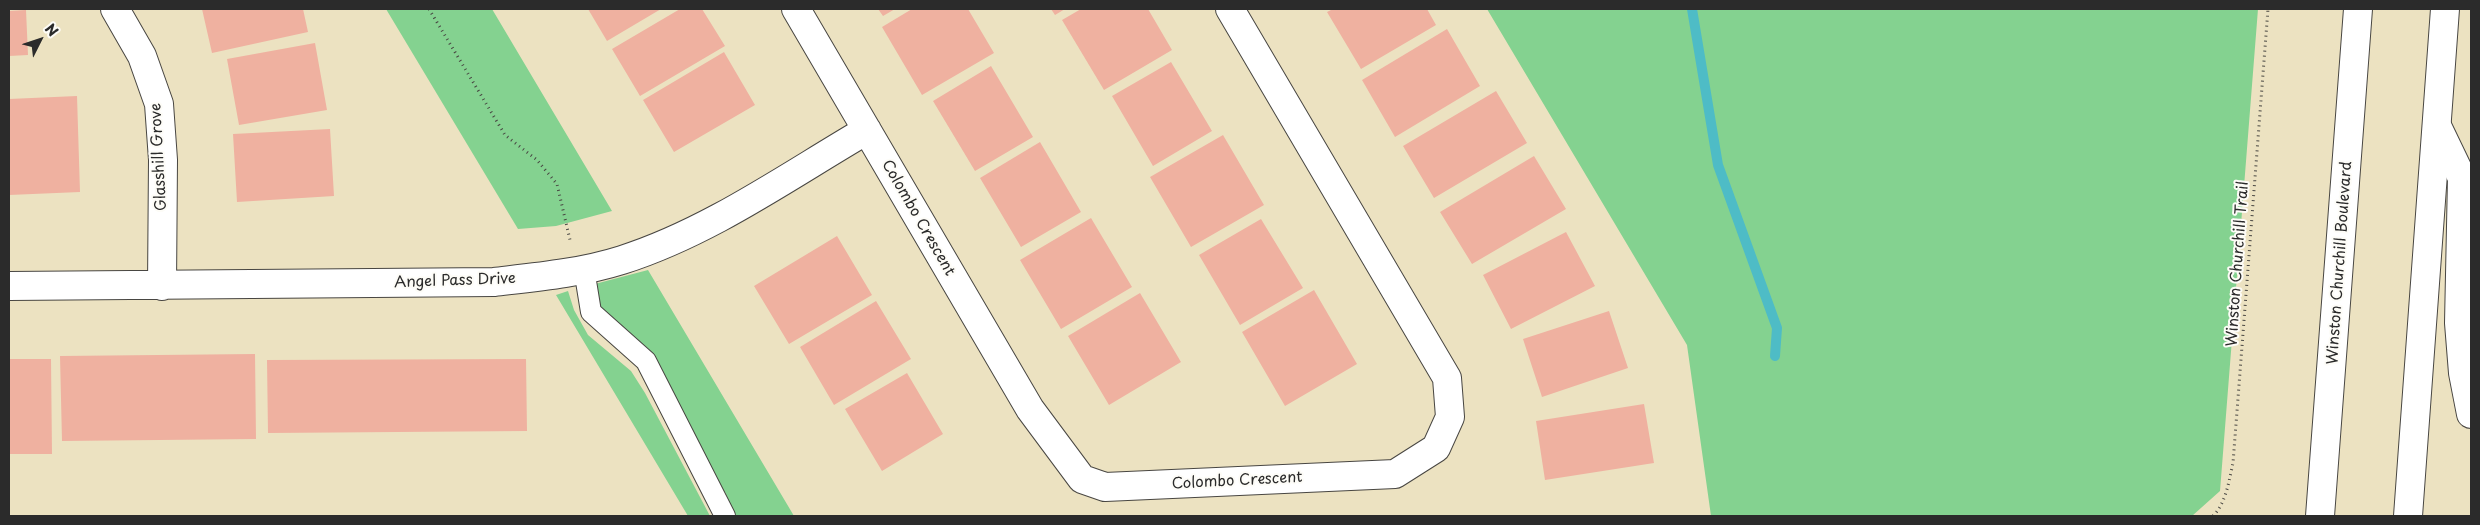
<!DOCTYPE html>
<style>
body{margin:0}
#map{position:relative;width:2480px;height:525px;overflow:hidden;background:#ece2c1;font-family:"Playpen Sans",sans-serif}
canvas{display:block}
.frame{position:absolute;inset:0;border:10px solid #2b2b2b;pointer-events:none}
.north{position:absolute;left:15px;top:15px;width:50px;height:50px;-webkit-text-stroke:4px #fdfcf7;paint-order:stroke;rotate:49deg;font-size:14px;font-weight:700;line-height:20px;text-align:center;color:#2b2b2b}
.north::after{content:'';display:block;margin:auto;width:18px;height:22px;background:#2b2b2b;clip-path:polygon(50% 0,100% 100%,50% 72%,0 100%)}
</style>
<div id="map">
<canvas width="2480" height="525"></canvas>
<div class="frame"></div>
<div class="north">N</div>
</div>
<script>
const g = document.querySelector('canvas').getContext('2d');
g.lineJoin = 'round';
function paint(path, color) {
  g.fillStyle = color;
  g.fill(path, 'evenodd');
}
function trace(path, color, width, dash) {
  g.strokeStyle = color;
  g.lineWidth = width;
  g.lineCap = dash ? 'butt' : 'round';
  g.setLineDash(dash || []);
  g.stroke(path);
}
function label(font, color, halo, rows, align = 'center') {
  g.font = font + ' "Playpen Sans",sans-serif';
  g.lineWidth = 4;
  g.setLineDash([]);
  g.textBaseline = 'middle';
  g.strokeStyle = halo;
  g.fillStyle = color;
  for (const [text, x, y, turn = 0] of rows) {
    g.save();
    g.translate(x, y);
    g.rotate((+turn || 0) * Math.PI / 180);
    g.textAlign = isNaN(turn) ? turn : align;
    if (halo) g.strokeText(text, 0, 0);
    g.fillText(text, 0, 0);
    g.restore();
  }
}
paint(new Path2D(`
 M386,9H492L612,211L556,226L518,229Z
 M1487,9H2258L2220,491L2192,516H1711L1687,345Z
 M648,270L794,516H735L725,492L718,494L652,373L610,334L591,285Z
 M568,291L574,310L588,335L631,371L645,393L710,516H688L556,295Z`), '#84d290');
trace(new Path2D(`
 M1692,9L1718,165L1777,328L1775,356`), '#4ebcc6', 10);
paint(new Path2D(`
 M202,9H303L308,32L212,53Z
 M588,9H661L607,41Z
 M680,9H702L725,46L640,96L612,49Z
 M878,9H895L883,16Z
 M912,9H968L994,53L922,95L882,27Z
 M1051,9H1065L1055,15Z
 M1081,9H1148L1172,50L1104,90L1062,20Z
 M1333,9H1427L1436,25L1361,69L1327,12Z
 M26,10L28,55L9,56V11Z
 M1447,29L1480,86L1395,137L1362,80Z
 M315,43L327,110L239,125L227,59Z
 M724,52L755,105L674,152L643,100Z
 M1171,62L1212,131L1153,166L1112,96Z
 M991,66L1033,137L975,171L933,101Z
 M1496,91L1527,143L1434,198L1403,146Z
 M77,96L80,192L9,195V99Z
 M330,129L334,196L237,202L233,134Z
 M1223,135L1264,205L1191,247L1150,177Z
 M1040,142L1081,212L1021,247L980,178Z
 M1534,156L1566,209L1472,264L1440,212Z
 M1091,218L1132,287L1061,329L1020,260Z
 M1261,219L1303,288L1240,325L1199,255Z
 M1566,232L1595,286L1511,329L1483,275Z
 M837,236L872,295L789,344L754,286Z
 M1314,290L1357,364L1285,406L1242,332Z
 M1140,293L1181,362L1109,405L1068,336Z
 M876,301L911,359L834,405L800,347Z
 M1609,311L1628,368L1542,397L1523,339Z
 M255,354L256,439L62,441L60,356Z
 M9,359H51L52,454H9Z
 M526,359L527,431L268,433L267,360Z
 M907,373L943,434L882,471L845,409Z
 M1644,404L1654,463L1545,480L1536,421Z`), '#efb1a0');
const service = new Path2D(`
 M584,269L591,312L646,361L725,516`);
const minor = new Path2D(`
 M115,9L142,56L159,104L163,160L162,286
 M796,9L1030,409L1082,479L1105,487L1395,474L1436,448L1450,417L1447,378L1230,9
 M9,286L494,282C537,277 581,273 622,260C710,232 788,176 867,130`);
const secondary = new Path2D(`
 M2320,516L2358,9
 M2408,516L2445,9`);
const motorway = new Path2D(`
 M2437,126L2462,178L2459,323L2463,373L2471,414`);
trace(service, '#484642', 22);
trace(minor, '#484642', 30);
trace(secondary, '#484642', 30);
trace(motorway, '#484642', 30);
trace(new Path2D(`
 M429,9L505,135L537,160L557,184L570,240
 M2213,516C2226,503 2229,481 2233,463L2268,9`), '#484642', 3, [1, 4]);
trace(service, '#fff', 20);
trace(minor, '#fff', 28);
trace(secondary, '#fff', 28);
trace(motorway, '#fff', 28);
label('15px', '#2b2b2b', '#fdfcf7', [
 ["Glasshill Grove",159,157,-93],
 ["Colombo Crescent",918,218,60],
 ["Winston Churchill Boulevard",2340,263,-86],
 ["Winston Churchill Trail",2238,264,-86],
 ["Angel Pass Drive",455,281,-2],
 ["Colombo Crescent",1237,481,-3]
]);
</script>
